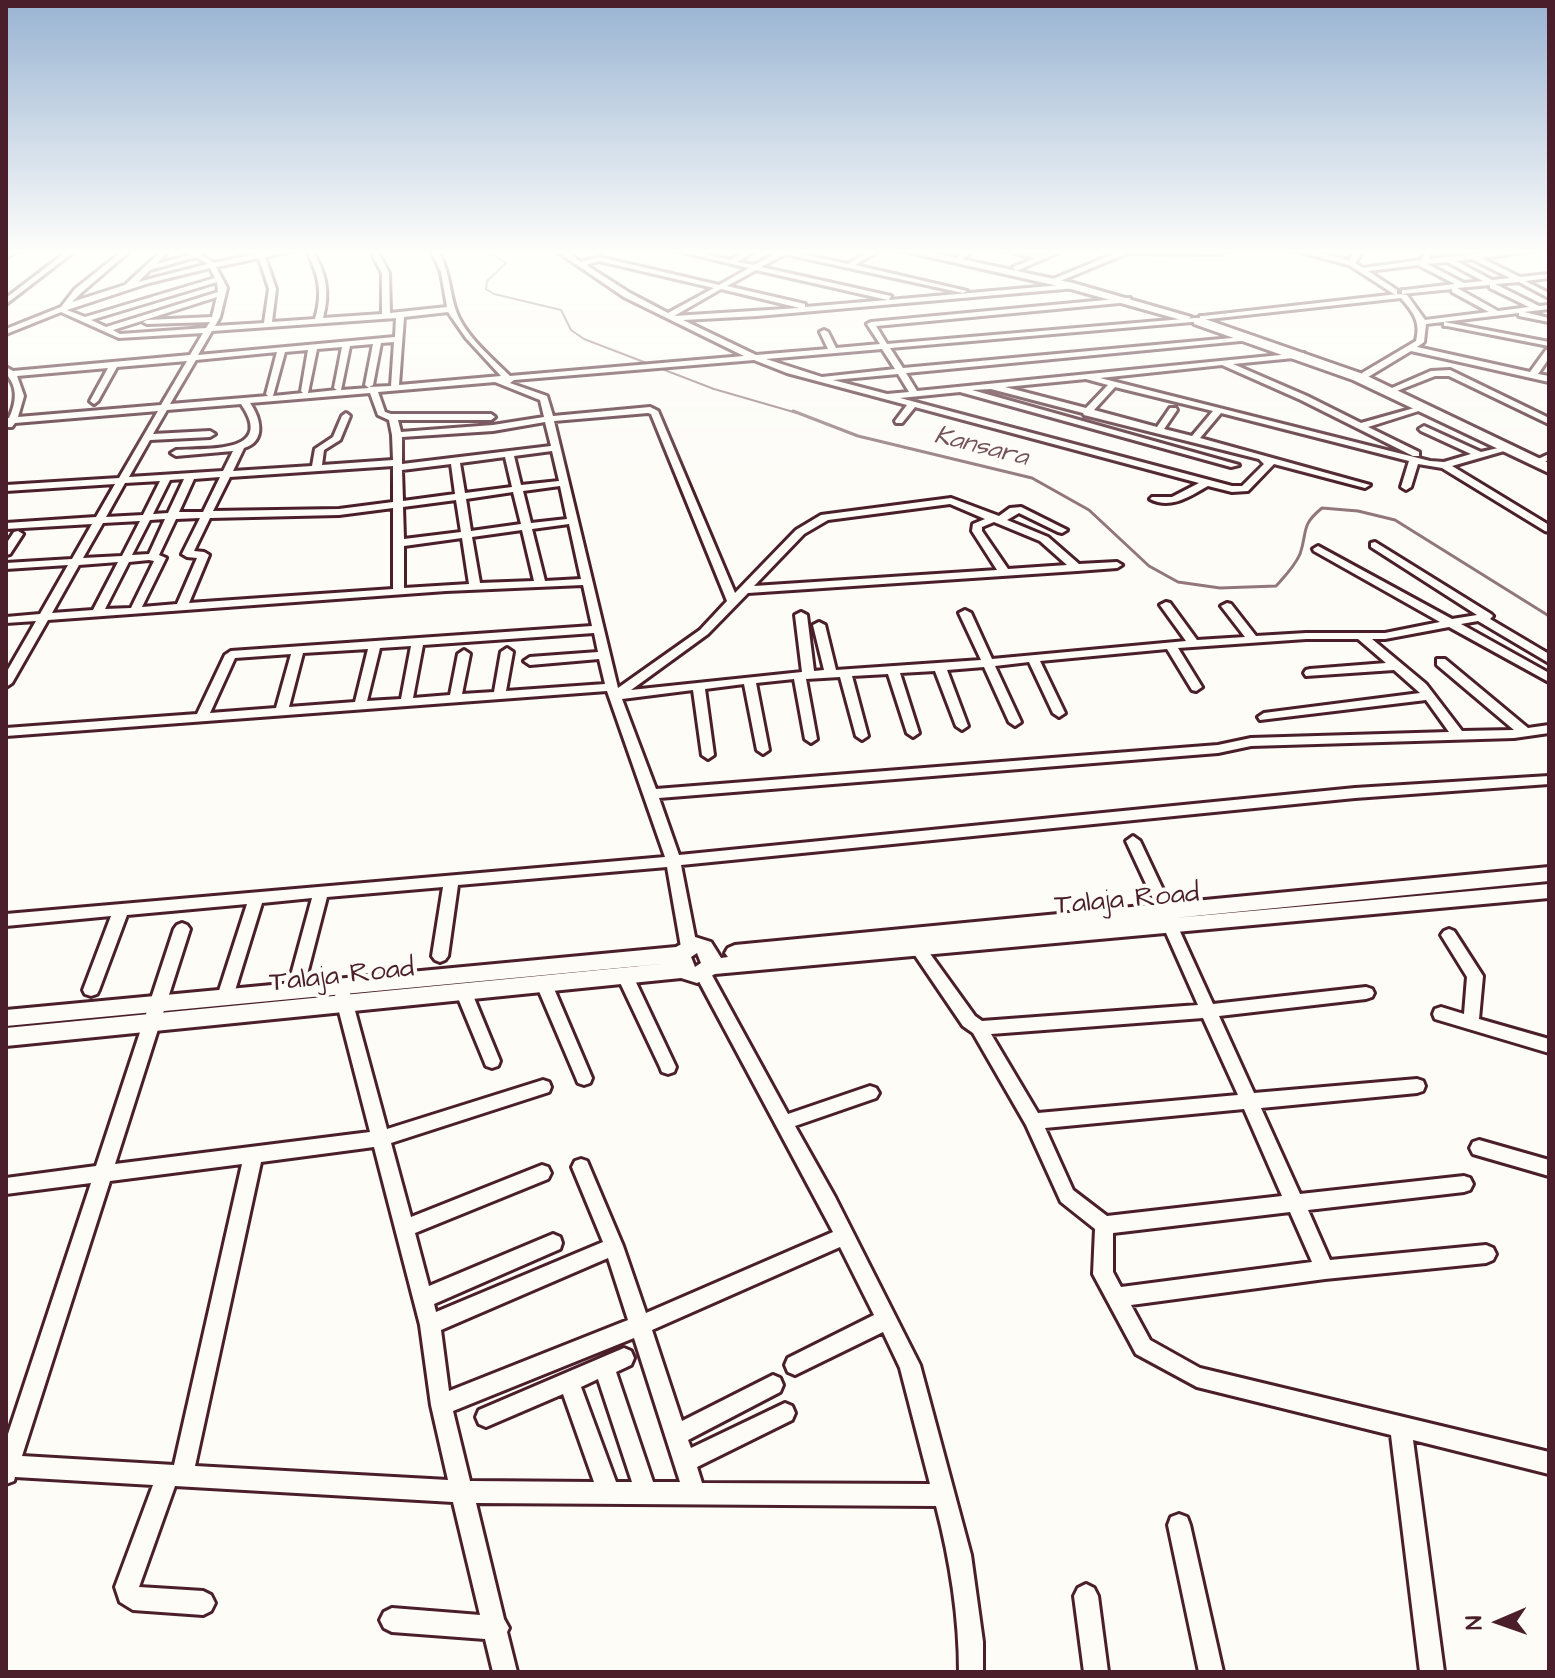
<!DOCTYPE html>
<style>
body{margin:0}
#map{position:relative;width:1555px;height:1678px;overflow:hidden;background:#fdfcf7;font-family:"Architects Daughter",sans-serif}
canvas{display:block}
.frame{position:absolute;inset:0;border:8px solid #4a1f2b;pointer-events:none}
.north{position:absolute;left:1459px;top:1582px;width:80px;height:80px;-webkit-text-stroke:6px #fdfcf7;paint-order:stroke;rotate:268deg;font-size:22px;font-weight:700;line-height:32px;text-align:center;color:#4a1f2b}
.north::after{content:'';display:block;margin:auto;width:28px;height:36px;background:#4a1f2b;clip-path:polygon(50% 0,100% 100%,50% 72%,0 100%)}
</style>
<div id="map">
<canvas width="1555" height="1678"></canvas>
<div class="frame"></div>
<div class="north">N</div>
</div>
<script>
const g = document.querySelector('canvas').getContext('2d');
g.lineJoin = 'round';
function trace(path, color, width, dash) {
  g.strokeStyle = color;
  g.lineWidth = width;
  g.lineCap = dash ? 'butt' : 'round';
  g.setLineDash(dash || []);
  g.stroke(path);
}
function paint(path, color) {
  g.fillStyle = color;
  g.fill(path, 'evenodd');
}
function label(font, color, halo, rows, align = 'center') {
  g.font = font + ' "Architects Daughter",sans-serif';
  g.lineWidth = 8;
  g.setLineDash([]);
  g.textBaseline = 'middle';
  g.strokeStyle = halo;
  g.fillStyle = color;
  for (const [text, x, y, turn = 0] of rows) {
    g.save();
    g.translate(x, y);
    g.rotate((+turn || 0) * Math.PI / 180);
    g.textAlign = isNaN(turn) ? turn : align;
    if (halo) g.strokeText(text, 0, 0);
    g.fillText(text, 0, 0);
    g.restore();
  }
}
trace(new Path2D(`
 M485,250L506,263L487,281L486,289L494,294L561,310L571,330L584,339L714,389L797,413`), '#91777b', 2);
trace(new Path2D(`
 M793,411L858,436L1032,478L1089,510L1149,566L1178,582L1220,588L1276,586C1285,576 1295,566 1300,554C1308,531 1300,526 1322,508L1358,511L1395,520L1549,616`), '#91777b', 3);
const minor = new Path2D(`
 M10,250H18L6,258V253Z
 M69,250H76L6,304V298Z
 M124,250H131L81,293L72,302L125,285L163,250H170L156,264L191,255L185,250H193L214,263L261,253L295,250L265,257L276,289L272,322L315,319C323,293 319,274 306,250H312C326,273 330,292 323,318L382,314V273L370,250H377L389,273L390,313L447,307L441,272L431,250H437C450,270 449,291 456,311C465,336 492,358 510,376L744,356L624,297L555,250H563L581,262L599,257L719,285L749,268L674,250H686L730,260L749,250H757L737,262L754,265L782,250L848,264L872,250H880L855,265L967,291L963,293L785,254L761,267L891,296L889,300L1073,284L1077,286L1076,288L757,316L683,320L756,355L828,349L820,332L824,330L828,332L836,348L880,344L867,324L871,322L1127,298H1130V302L876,326L887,344L1195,318V322H1192L890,348L903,368L1254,336L1255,338L1251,340L906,373L917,391L1301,353H1304V357L1233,364L1307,396L1361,423L1425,405V409L1368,427L1419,452V456H1413L1301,400L1222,365L1100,378L1430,461L1444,462L1471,454L1421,431L1419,429L1424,426L1481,452L1511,445V449L1452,466L1549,525V532L1545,531L1442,468L1418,464L1411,487L1406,490L1401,487L1409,461L1221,413L1200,438L1370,485L1365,488L1274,464L1248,491L1232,492L1208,486C1190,496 1171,510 1150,499L1152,497H1172L1199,483L915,407L902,423H896L895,421L907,405L787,373L754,360L514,380L510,383L504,381L547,396L553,416L650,407L658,411L735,593L796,530L821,515L951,498L999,516L1010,508L1021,507L1067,530L1062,533L1058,532L1019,513L1007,520L1048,537L1079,564L1117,562L1122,565L1117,568L1077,571L748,593L708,634L631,690L802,672L795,615L801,612L807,615L814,671L824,670L813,625L819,622L825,625L836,670L981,660L959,613L965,610L971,613L992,659L1186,641L1160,605L1166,602L1170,603L1197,640L1245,637L1221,606L1227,603L1231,604L1256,636L1306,633H1385L1440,622L1314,551L1313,549L1318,546L1452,619L1477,615L1371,547V543L1375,542L1491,614L1493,616L1490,619L1549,654V663L1478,621L1461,624L1549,673V682L1449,627L1385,639H1372L1426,684L1462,731L1514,730L1437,665V659H1445L1528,728L1549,725V733L1514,738L1251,746L1218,753L659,798L679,855L1355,788L1549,776V784L1355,798L681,865L697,947L694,951H684L681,947L667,867L458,885L448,956L445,960L440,962L435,960L432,956L443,887L327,897L303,990L301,994L295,996L289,994L287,990L312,898L262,903L233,997L231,1002L225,1003L219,1002L217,997L247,904L127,915L99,990L97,994L91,996L85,994L83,990L111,916L6,926V914L665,857L607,691L6,736V728L197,714L225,655L231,651L592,626L583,585L446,591L48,620L12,683L6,687V673L36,621L6,623V617L40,614L68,565L6,569V563L72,559L92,524L6,529V523L96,517L115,484L6,491V485L119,478L158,411L15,423L12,427H6V418H9C14,407 17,396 13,385C10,377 6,376 6,367L13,371L190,355L203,333L119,338L61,312L6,334V329L61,307L75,289ZM196,257L208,264L138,282L150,270ZM259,258L269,289L264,323L215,326L220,317L227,288L216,267ZM599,261L714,288L668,313L630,293L586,265ZM210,268L215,278L85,317L67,310L149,283ZM756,270L888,300L805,307V304L727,286ZM217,282L218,292L106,327L91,320ZM721,289L800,308L674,316ZM217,297L212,317L147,320L143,322L147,324L210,322L206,328L120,334L113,330ZM448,312L466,338L501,376L399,385L404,317ZM396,318L395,337L198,355L212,331ZM394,342L391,386L369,387L373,385L381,343ZM373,344L365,385L369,388L341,390L350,346ZM342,347L334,388L337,390L308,393L317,349ZM882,349L895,369L822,377L766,359ZM308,350L301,391L303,393L273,396L285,352ZM277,352L266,394L268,396L170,404L196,360ZM187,361L161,405L18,417L24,396L17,376L108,368L90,401L94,404L98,401L117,367ZM898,374L909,392L887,394L833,380ZM1086,379L1108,385L1086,408L1005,387ZM495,382L540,400L544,417L493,425L401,432L398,420H491L495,417L491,414H391L385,412L378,392ZM1115,387L1213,411L1192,436L1164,429L1177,410L1176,408H1170L1157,427L1094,410ZM991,389L1083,413L1084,415L1259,459L1264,464L1242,486H1232L900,398L960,392L1231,467L1239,465L972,390ZM370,393L378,415L389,420L392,435L393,460L322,465L324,450L340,440L350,416L346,413L342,416L333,437L315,449L312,466L233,471L244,448C267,441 260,417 250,403ZM241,404C276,454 207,448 176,450L171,453L176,456L233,451L223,471L129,477L150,440L210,437L215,434L210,431L153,434L167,410ZM648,413L651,414L727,601L700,630L618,688L554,421ZM545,422L551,446L402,464V437L493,431ZM552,451L559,481L521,485L514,456ZM505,457L512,487L465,493L460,463ZM451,464L455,494L403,501L402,470ZM393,466V502L339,509L213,511L230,477ZM220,477L203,512H179L194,479ZM184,479L168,513L153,514L170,480ZM160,481L143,515L106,517L125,483ZM560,486L567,519L531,523L523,491ZM513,492L521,524L471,531L466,499ZM456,500L461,532L404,539L403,507ZM950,504L985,519L973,524L972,531L997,570L754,586L804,534L828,520ZM393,508V589L189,603L209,555L204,552L194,551L210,518L339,515ZM200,518L182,554L187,557L197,558L177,604L142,607L166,558L159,555L176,519ZM165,519L149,554L132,555L150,520ZM140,521L122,556L83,558L103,523ZM994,522L1040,541L1067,565L1008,569L982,531V527ZM569,524L581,579L545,581L532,529ZM522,530L534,581L480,583L472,537ZM462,538L469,584L404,588V546ZM149,560L154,561L131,608L105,609L129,562ZM118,562L93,610L52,613L79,565ZM594,633L598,652L530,657L524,661L530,665L599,659L605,684L506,691L513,652L507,648L501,652L494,692L462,694L470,654L464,650L458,654L450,695L413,698L423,645ZM1306,639H1358L1386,663L1310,669L1306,670L1304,673L1306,676L1394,670L1420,693L1264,713L1258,717L1260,720L1426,700L1449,732L1251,738L1218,745L656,789L622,699L693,690L702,755L708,759L714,755L705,689L744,684L757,750L763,754L769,750L756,683L794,679L805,739L811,743L817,739L806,679L840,677L856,736L862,740L868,736L852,676L888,674L907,733L913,737L919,733L900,673L935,671L956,726L962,730L968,726L947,670L984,667L1009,722L1015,726L1021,722L995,666L1029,662L1053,713L1059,717L1065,713L1040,661L1167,649L1192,690L1196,691L1202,687L1178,648ZM411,646L401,699L367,701L380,648ZM368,649L355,702L289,707L303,653ZM291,654L276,708L210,713L235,658Z
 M967,250H974L962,259H958V257Z
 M1003,250C1016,250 1032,257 1044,255C1052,253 1056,250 1064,250L1016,271L1013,267L1036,258Z
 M1123,250H1221L1224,252L1221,254L1128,253L1060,281L1053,279Z
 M1293,250H1305L1349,260L1357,250H1364L1355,263L1363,268L1421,260L1426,250H1432L1429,259L1516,250H1538L1481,258L1520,277L1549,274V278L1525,281L1549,293V298L1519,282L1495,284L1539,306L1549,305V309L1524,312L1549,318V322L1519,316V313L1426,324L1424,342L1417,347L1530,372L1546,350H1549V358L1538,374L1549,376V382L1411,351L1368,377H1362V373L1416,341C1421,321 1413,312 1401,298L1200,320V316H1203L1398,294L1407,295L1425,320L1489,312L1452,292V289L1402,294V290H1405L1455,284L1418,265L1368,271L1397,290V294H1394L1349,265ZM1472,259L1510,278L1492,280L1456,261ZM1447,262L1483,281L1464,283L1427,264ZM1490,285V288L1529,307L1498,311L1457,288Z
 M1444,322L1549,342V346L1447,326H1444Z
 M1450,370L1549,418V424L1449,376H1435L1389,394L1385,391L1431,371Z
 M1549,454V460L1543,462L1538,459Z
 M18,531L23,534L10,554L6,555V544L14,532Z
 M1133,836L1140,841L1173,911L1172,914L1213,1004L1366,987L1372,989L1374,993L1372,997L1366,999L1219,1016L1254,1093L1417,1079L1423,1081L1425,1086L1423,1091L1417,1093L1261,1108L1300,1194L1464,1176L1470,1178L1473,1184L1470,1190L1464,1192L1308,1210L1330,1260L1486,1245L1493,1248L1496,1254L1493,1260L1486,1263L1325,1279L1131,1305L1150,1340L1200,1368L1549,1452V1474L1413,1440L1444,1672H1420L1391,1435L1197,1387L1136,1354L1093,1274L1095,1229L1061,1202L1026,1125L973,1033L963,1026L910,948L913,944H923L975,1016L982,1021L1198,1005L1159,917L1160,914L1126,841ZM1203,1018L1238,1095L1038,1113L991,1034ZM1244,1109L1282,1196L1107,1216L1073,1190L1045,1128ZM1290,1212L1312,1262L1121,1287L1113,1272V1233Z
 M182,923L187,925L190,929L115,1164L370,1132L335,996L337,991L343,990L349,991L351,996L387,1129L543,1080L549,1082L551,1087L549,1092L391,1143L411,1217L542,1165L548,1167L551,1173L548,1179L415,1233L429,1286L553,1234L560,1237L562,1243L560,1249L434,1304L436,1312L603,1242L572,1167L575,1161L581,1159L587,1161L623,1246L646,1313L833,1232L694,972L696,968L702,966L708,968L788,1114L870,1086L876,1088L879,1093L876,1098L795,1126L835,1197L920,1365L971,1555L983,1642V1672H959C959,1616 950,1560 936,1506L476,1503L504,1619L509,1628L507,1632L517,1672H493L485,1639L392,1632L384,1628L380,1620L384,1612L392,1608L480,1615L453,1502L175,1486L139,1587L203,1591L211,1595L215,1603L211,1611L203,1615L133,1610L120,1602L115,1587L153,1485L15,1477L14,1481L6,1484V1440L91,1183L6,1194V1178L96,1166L174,929L177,925ZM374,1147L420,1325L431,1405L448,1480L195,1466L261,1162ZM242,1164L174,1465L22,1456L110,1181ZM840,1247L874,1315L788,1358L785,1365L788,1372L795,1375L883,1332L900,1368L930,1484L702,1483L697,1467L792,1420L795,1413L792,1406L785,1403L691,1448L688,1440L780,1392L783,1385L780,1378L773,1375L682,1421L652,1330ZM608,1258L628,1320L449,1391L441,1330ZM634,1338L680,1482H653L616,1372L631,1365L634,1358L631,1351L624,1348L479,1410L476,1417L479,1424L486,1427L563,1394L594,1482L470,1481L453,1411ZM598,1379L632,1482H616L581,1387Z
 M1449,929L1454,931L1483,976L1479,1019L1549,1039V1053L1435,1019L1433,1014L1435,1009L1441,1007L1464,1014L1467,977L1441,935L1444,931Z
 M625,970L631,972L633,976L676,1067L674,1072L668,1074L662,1072L660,1067L617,976L619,972Z
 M544,978L550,980L552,984L592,1078L590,1083L584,1085L578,1083L576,1078L536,984L538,980Z
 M464,987L470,989L472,993L500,1061L498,1066L492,1068L486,1066L484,1061L456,993L458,989Z
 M1479,1140L1549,1160V1176L1473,1154L1470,1148L1473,1142Z
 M1179,1514L1187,1517L1190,1525L1223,1672H1199L1168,1525L1171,1517Z
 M1086,1584L1094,1588L1098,1596L1108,1672H1084L1074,1596L1078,1588Z`);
const major = new Path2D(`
 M1549,867V881L1174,918L1549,884V898L715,974L697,983L681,978L6,1046V1028L671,963L6,1026V1010L676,947L695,937L711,942L721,958L728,957L725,953L728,948L735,945ZM697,953L701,963L695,967L691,957Z`);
const highway = new Path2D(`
 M899,250H919L1073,283L1191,317L1185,321L1071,289Z
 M1194,318H1202L1363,374L1549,463V473L1353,380L1194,324Z`);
trace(minor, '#4a1f2b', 6);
trace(major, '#4a1f2b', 6);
trace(highway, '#4a1f2b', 6);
paint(minor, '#fdfcf7');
paint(major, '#fdfcf7');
paint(highway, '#fdfcf7');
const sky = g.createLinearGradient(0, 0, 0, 485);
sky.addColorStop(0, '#98b3d2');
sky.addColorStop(0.52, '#fefefb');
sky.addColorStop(1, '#fefefb00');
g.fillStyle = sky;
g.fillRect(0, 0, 1555, 485);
label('italic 26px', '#73525a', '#fdfcf7', [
 ["Kansara",981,448,14]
]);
label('28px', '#4a1f2b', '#fdfcf7', [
 ["Talaja Road",1127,901,-5],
 ["Talaja Road",342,977,-6]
]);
</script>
